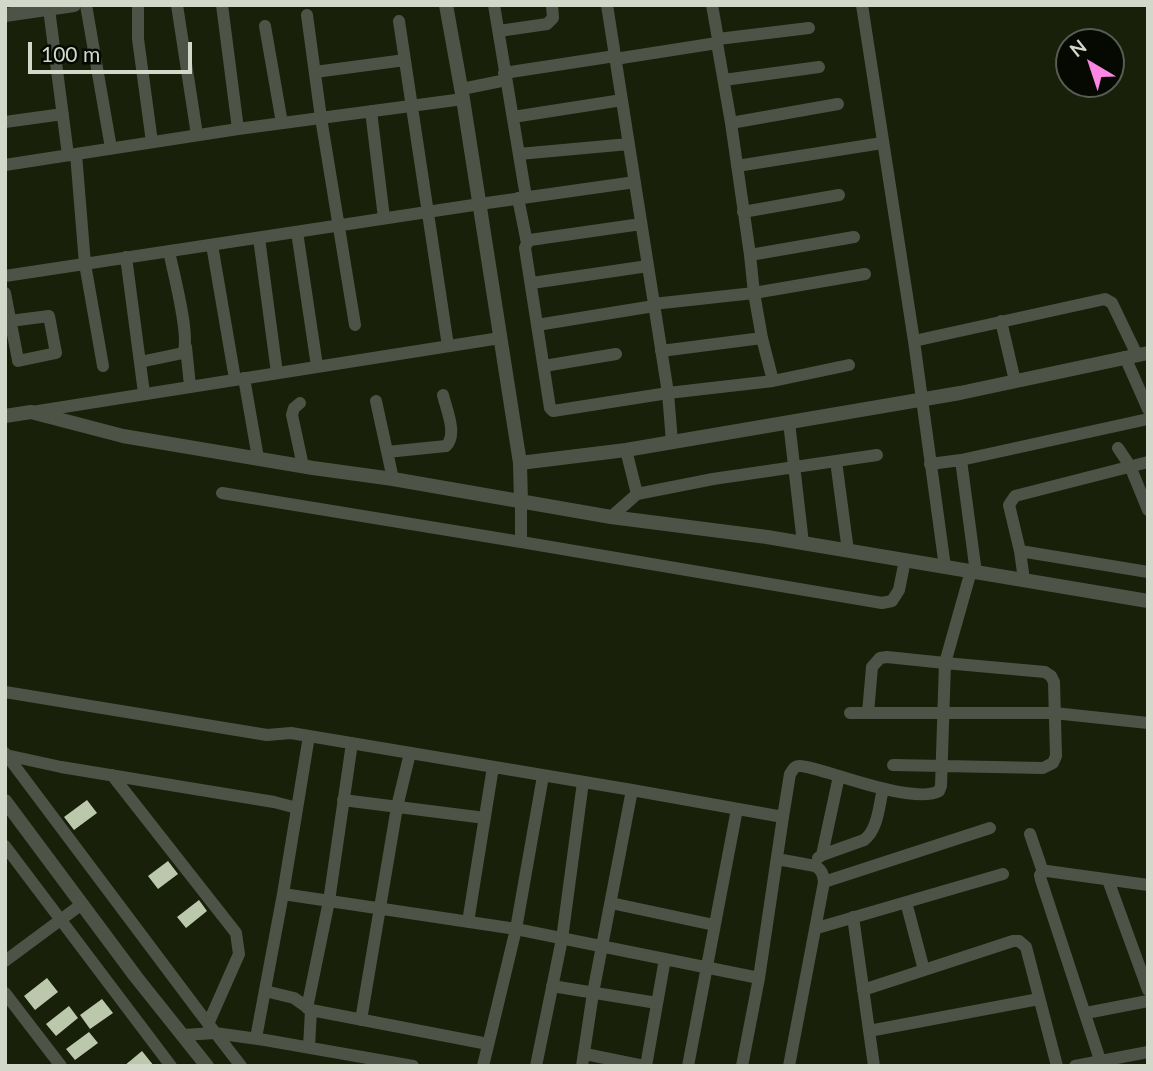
<!DOCTYPE html>
<style>
body{margin:0}
#map{position:relative;width:1153px;height:1071px;overflow:hidden;background:#18200a;font-family:Lato,sans-serif}
canvas{display:block}
.frame{position:absolute;inset:0;border:7px solid #d2d8ca;pointer-events:none}
.north{position:absolute;left:1055px;top:28px;width:70px;height:70px;box-sizing:border-box;background:#060902;border:2px solid #585c52;border-radius:50%;rotate:321deg;font-size:19px;font-weight:700;line-height:28px;text-align:center;color:#d2d8ca}
.north::after{content:'';display:block;margin:auto;width:24px;height:32px;background:#fc86e3;clip-path:polygon(50% 0,100% 100%,50% 72%,0 100%)}
.scale{position:absolute;left:28px;top:42px;width:164px;height:32px;box-sizing:border-box;border:4px solid #d2d8ca;border-top:0;padding-left:9px;font-size:21px;line-height:24px;white-space:nowrap;color:#d2d8ca;-webkit-text-stroke:5px #060902;paint-order:stroke}
</style>
<div id="map">
<canvas width="1153" height="1071"></canvas>
<div class="frame"></div>
<div class="north">N</div>
<div class="scale">100 m</div>
</div>
<script>
const g = document.querySelector('canvas').getContext('2d');
g.lineJoin = 'round';
function paint(path, color) {
  g.fillStyle = color;
  g.fill(path, 'evenodd');
}
function trace(path, color, width, dash) {
  g.strokeStyle = color;
  g.lineWidth = width;
  g.lineCap = dash ? 'butt' : 'round';
  g.setLineDash(dash || []);
  g.stroke(path);
}
paint(new Path2D(`
 M87,800L97,813L74,830L64,817Z
 M168,861L178,874L158,889L148,876Z
 M199,900L207,911L186,928L177,917Z
 M47,978L58,992L35,1010L24,996Z
 M102,999L113,1013L90,1029L80,1015Z
 M69,1006L78,1018L56,1036L46,1024Z
 M89,1032L98,1043L75,1060L66,1049Z
 M142,1051L154,1066H124Z`), '#bcc8ab');
trace(new Path2D(`
 M86,5L111,148
 M138,5V39L152,142
 M177,5L197,135
 M222,5L238,129
 M494,5L526,197
 M607,5L668,393L672,442
 M712,5L718,39L717,43L731,123L750,255L754,293L762,338L773,381
 M862,5L914,341L945,567
 M49,9L68,155
 M307,15L321,118L355,325
 M399,21L448,346
 M265,26L282,123
 M499,31L547,24L553,18L552,5
 M718,39L809,28
 M615,59L717,43
 M315,72L405,60
 M504,73L615,56
 M724,80L819,67
 M462,89L506,80
 M371,111L384,218
 M513,117L622,100
 M5,122L63,114
 M731,123L838,104
 M76,154L85,264L103,366
 M519,154L629,144
 M5,165L238,129L463,99
 M737,166L882,143
 M518,198L527,243
 M743,212L839,195
 M641,224L530,240L527,243L525,248L550,408L553,411L668,393L773,381L849,365
 M297,232L317,366
 M259,238L277,373
 M212,245L235,379
 M750,255L854,237
 M126,257L144,393
 M5,276L480,204L635,182
 M532,283L648,266
 M5,293L18,360V361L56,353L49,316L10,321
 M653,304L754,293L865,274
 M1001,321L1015,381
 M537,325L654,306
 M914,341L1105,299L1112,303L1137,355
 M186,347L190,386
 M661,351L762,338
 M1125,357L1148,409
 M140,362L183,353C191,337 173,272 169,251
 M544,366L616,354
 M244,378L258,458
 M376,401L393,479
 M300,403L294,408L292,415L303,466
 M32,412L500,338
 M789,422L803,543
 M1118,448L1130,466L1148,510
 M626,450L637,494
 M387,452L446,446C458,434 446,409 443,395
 M961,460L976,573
 M836,461L848,551
 M930,464L961,460L1148,419
 M222,493L521,542L882,603L892,601L899,590L905,560
 M521,503V542
 M611,517L637,494L713,479L877,455
 M1020,551L1148,572
 M1024,580L1020,551L1009,505L1015,496L1148,462
 M5,692L267,735L291,733L632,790L783,817L759,978L742,1066
 M850,713H1054L1148,723
 M5,753L200,1013L241,1066
 M6,755L61,767L274,802L297,808
 M893,765L1043,768L1053,763L1056,756L1054,682L1051,676L1045,672L945,663L971,571
 M112,775L236,933L239,954L208,1024
 M343,800L485,818
 M783,817L790,774C793,770 794,766 799,766C805,765 831,774 839,776
 M1030,834L1043,872
 M5,846L171,1066
 M822,855L839,776C861,783 920,802 939,791L941,786L945,663L887,657L880,658L872,667L868,713
 M818,858L822,855L864,840C878,830 879,805 883,789
 M777,859L815,866C822,870 823,874 824,882L789,1066
 M1108,880L1148,990
 M824,882L990,828
 M283,894L516,929L759,978
 M906,902L924,970
 M611,903L714,925
 M853,917L874,1066
 M468,922L493,767
 M817,928L1003,874
 M5,961L82,904
 M552,986L657,1003
 M863,990L1013,941H1019L1026,947L1057,1066
 M265,991L294,998L311,1010L488,1044
 M5,993L61,1066
 M307,1008L329,901L352,743
 M1086,1013L1148,1001
 M361,1020L397,807L410,753
 M869,1031L1039,999
 M183,1035L215,1033L265,1040L413,1066
 M256,1038L283,894L309,736
 M309,1047L311,1010
 M585,1054L644,1066
 M483,1066L516,929L543,776
 M536,1066L562,939L583,782
 M582,1066L593,993L632,790
 M646,1066L665,959
 M688,1066L737,809
 M1075,1066L1148,1052
 M1102,1066L1041,880L1040,875L1043,872L1047,871L1148,885`), '#4e5348', 12);
trace(new Path2D(`
 M446,5L463,99L520,463L521,503
 M5,15L74,5
 M5,416L31,412L123,436L313,468L393,479L611,517L767,537L1148,601
 M520,463L626,450L960,393L1148,353
 M5,801L136,977L207,1066`), '#4e5348', 14);
</script>
